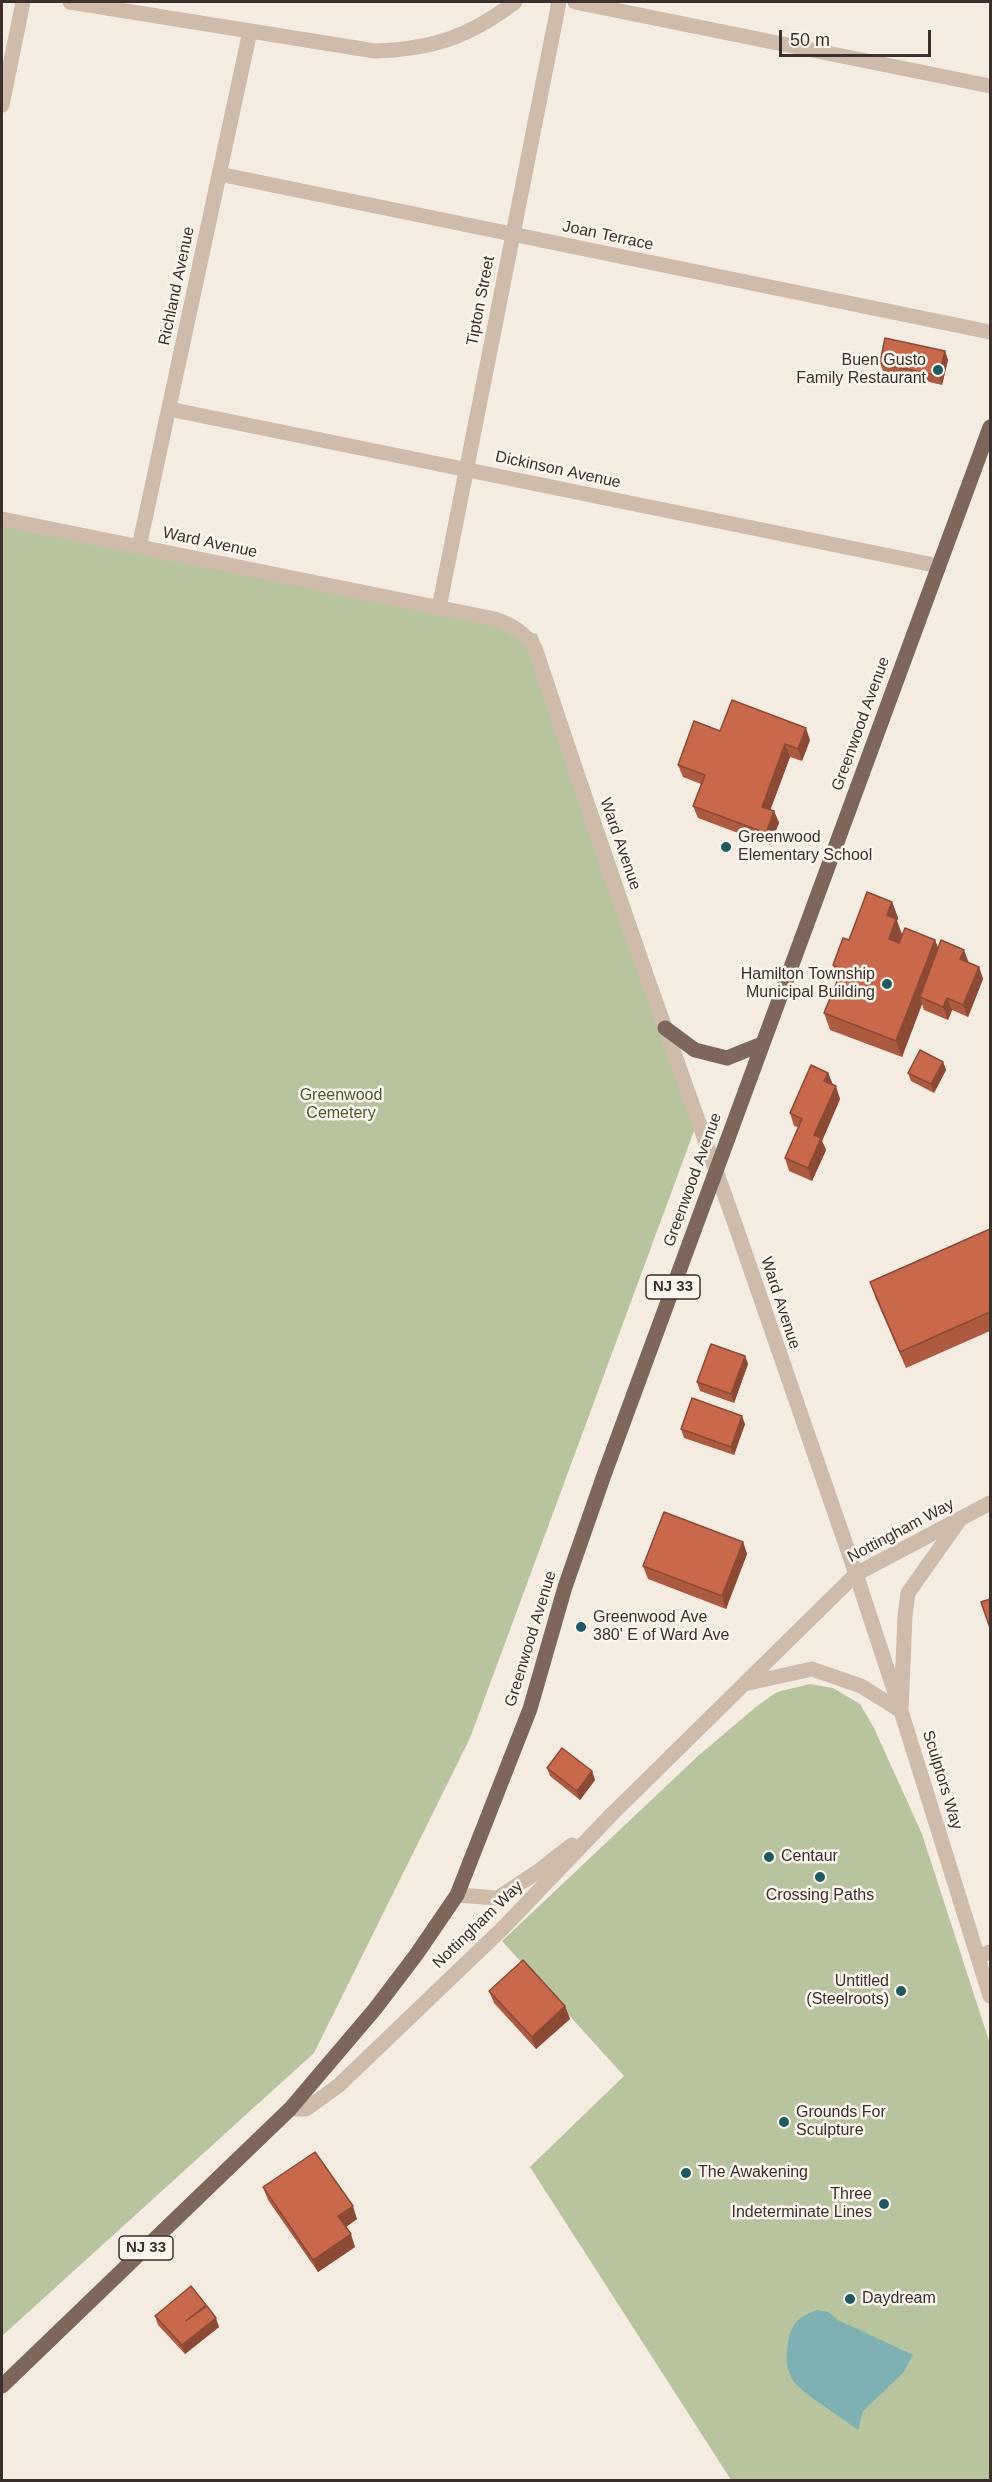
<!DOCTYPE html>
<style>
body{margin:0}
#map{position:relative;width:992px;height:2482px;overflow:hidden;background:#f4ebe1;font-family:Arial,sans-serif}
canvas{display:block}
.frame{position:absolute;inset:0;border:3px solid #3b302b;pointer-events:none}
.scale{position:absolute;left:779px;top:30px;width:152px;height:27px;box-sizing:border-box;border:3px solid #3b302b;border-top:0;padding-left:8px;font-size:18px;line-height:21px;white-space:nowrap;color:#3b302b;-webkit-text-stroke:4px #fbf5ee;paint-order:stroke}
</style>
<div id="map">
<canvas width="992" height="2482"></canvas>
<div class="frame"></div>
<div class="scale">50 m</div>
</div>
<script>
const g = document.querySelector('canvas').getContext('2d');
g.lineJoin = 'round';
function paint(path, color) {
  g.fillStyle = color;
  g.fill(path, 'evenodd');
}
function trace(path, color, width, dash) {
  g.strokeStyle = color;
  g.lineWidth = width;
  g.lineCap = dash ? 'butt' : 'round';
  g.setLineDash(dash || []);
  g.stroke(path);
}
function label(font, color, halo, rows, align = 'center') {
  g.font = font + ' Arial,sans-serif';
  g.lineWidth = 5;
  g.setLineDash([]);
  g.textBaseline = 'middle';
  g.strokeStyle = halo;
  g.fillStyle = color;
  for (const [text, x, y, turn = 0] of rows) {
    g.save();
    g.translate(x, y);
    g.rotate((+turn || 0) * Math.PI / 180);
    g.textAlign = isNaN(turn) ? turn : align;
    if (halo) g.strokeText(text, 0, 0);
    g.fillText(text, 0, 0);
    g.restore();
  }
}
paint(new Path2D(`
 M2,521L537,634L701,1112L470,1738L314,2053L2,2336Z
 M810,1684L833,1688L860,1704L874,1728L922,1834L990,2044V2480H731L530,2167L624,2076L502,1941L698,1756L757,1706L777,1692Z`), '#b8c4a0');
paint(new Path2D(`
 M817,2310L828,2312L838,2320L913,2355L903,2373L863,2411L858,2430C847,2422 835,2414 824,2406C797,2388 782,2378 788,2343C791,2324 799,2316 817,2310Z`), '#7fb0b2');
trace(new Path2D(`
 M70,2L375,51C433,49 469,37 515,2
 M575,2L990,86
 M2,105L23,2
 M219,174L990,332
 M169,409L939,566
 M139,547L250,31
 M439,608L559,2
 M978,1957L990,1952`), '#cdbbac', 15);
trace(new Path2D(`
 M2,519L495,619C513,625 524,633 535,648L612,879L735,1224L856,1574L901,1711L990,1996
 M744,1684L812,1669L861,1686L901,1711L905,1616L908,1593L959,1521
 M457,1895L498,1898L540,1870L572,1845
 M290,2109H306L338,2086L503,1928L612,1814L856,1574L990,1503`), '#cdbbac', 15);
trace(new Path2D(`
 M665,1028L695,1050L727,1058L762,1044
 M2,2386L290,2109L375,2009L416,1955L457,1895L530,1709L565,1587L604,1475L990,427`), '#7d675c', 15);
paint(new Path2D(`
 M945,351L948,360L942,385L883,371L880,363Z
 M720,731L810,740L802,761L790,757L770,810L774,811L779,823L770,845L698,818L693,806L701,784L683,777L678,765Z
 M892,902L898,918L897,921L902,934L935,940L938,948L979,967L983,979L968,1017L952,1010L948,1020L924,1010L922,1004L902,1057L830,1030L824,1013L838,979L833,965Z
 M943,1062L946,1070L934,1093L911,1081L908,1073Z
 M828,1073L833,1085L840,1099L822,1141L826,1150L812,1181L789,1171L785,1158L798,1127L794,1126L790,1113Z
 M990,1229V1331L906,1368L876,1299L870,1282Z
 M745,1356L748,1364L734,1403L700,1391L697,1382Z
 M745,1424L734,1455L684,1438L681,1429Z
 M743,1542L747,1554L726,1609L648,1579L643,1566Z
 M547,1768L592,1771L595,1780L580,1800L550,1776Z
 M489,1991L565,2006L570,2019L536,2049L494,2003Z
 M263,2187L357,2219L346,2227L355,2247L318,2272L268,2200Z
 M206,2305L219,2327L185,2354L158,2325L155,2316Z`), '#ac5a40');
paint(new Path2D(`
 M945,351L948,360L942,385L939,376Z
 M806,728L810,740L802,761L798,749Z
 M785,744L790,757L767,819L762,807Z
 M774,811L779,823L770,845L766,833Z
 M892,902L898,918L897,921L902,935L895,955L889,939L887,915Z
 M935,940L941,956L920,997L922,1004L902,1057L896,1041Z
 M964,950L969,963L960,959Z
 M979,967L983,979L968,1017L963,1005Z
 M947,998L952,1010L948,1020L943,1007Z
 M943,1062L946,1070L934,1093L931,1084Z
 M828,1073L833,1085L824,1081Z
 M836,1086L840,1099L822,1141L826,1150L812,1181L808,1168L814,1135Z
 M745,1356L748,1364L734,1403L731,1394Z
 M742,1416L745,1424L734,1455L731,1447Z
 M743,1542L747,1554L726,1609L722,1596Z
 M592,1771L595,1780L580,1800L577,1791Z
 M565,2006L570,2019L536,2049L532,2037Z
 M353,2206L357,2219L343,2229L338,2216Z
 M351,2234L355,2247L318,2272L313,2260Z
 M216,2318L219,2327L185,2354L182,2345Z`), '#8c4a34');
const building = new Path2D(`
 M885,338L945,351L939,376L880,363Z
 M732,700L806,728L798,749L785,744L762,807L774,811L766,833L693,806L705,775L678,765L694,721L720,731Z
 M867,892L892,902L887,915L896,919L889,939L899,943L905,928L935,940L896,1041L824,1013L842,969L833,965L843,938L849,940Z
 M941,940L964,950L960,959L979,967L963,1005L947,998L943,1007L920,997Z
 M920,1050L943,1062L931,1084L908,1073Z
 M811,1065L828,1073L824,1081L836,1086L814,1135L821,1138L808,1168L785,1158L802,1119L790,1113Z
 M990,1229V1312L900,1352L870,1282Z
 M711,1344L745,1356L731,1394L697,1382Z
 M692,1398L742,1416L731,1447L681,1429Z
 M664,1512L743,1542L722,1596L643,1566Z
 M990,1599V1628L981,1602Z
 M562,1748L592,1771L577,1791L547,1768Z
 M523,1960L565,2006L532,2037L489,1991Z
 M315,2152L353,2206L338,2216L351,2234L313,2260L263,2187Z
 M191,2286L206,2305L186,2321L207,2306L216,2318L182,2345L155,2316Z`);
paint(building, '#c8694b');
trace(building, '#8c4a34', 1.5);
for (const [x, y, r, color] of [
 [938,370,6,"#1f5a5e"],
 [726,847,6,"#1f5a5e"],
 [887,984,6,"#1f5a5e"],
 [581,1627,6,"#1f5a5e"],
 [769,1857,6,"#1f5a5e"],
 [820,1877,6,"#1f5a5e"],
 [901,1991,6,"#1f5a5e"],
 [784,2122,6,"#1f5a5e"],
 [686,2173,6,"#1f5a5e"],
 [884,2204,6,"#1f5a5e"],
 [850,2299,6,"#1f5a5e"]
]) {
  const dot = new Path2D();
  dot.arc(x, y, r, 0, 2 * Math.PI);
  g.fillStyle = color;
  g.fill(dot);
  trace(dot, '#fbf5ee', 2);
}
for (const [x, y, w] of [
 [673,1287,54],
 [146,2248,54]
]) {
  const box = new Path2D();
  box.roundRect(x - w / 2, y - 12, w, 24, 4.5);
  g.fillStyle = '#fbf5ee';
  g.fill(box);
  trace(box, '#3b302b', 1.5);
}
label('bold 15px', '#3b302b', null, [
 ["NJ 33",673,1287],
 ["NJ 33",146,2248]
]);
label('16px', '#3b302b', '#fbf5ee', [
 ["Joan Terrace",608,236,12],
 ["Richland Avenue",177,286,-78],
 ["Tipton Street",481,301,-79],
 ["Dickinson Avenue",558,470,12],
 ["Ward Avenue",210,543,12],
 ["Greenwood Avenue",861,724,-70],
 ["Ward Avenue",620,844,71],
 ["Greenwood Avenue",693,1180,-70],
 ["Ward Avenue",780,1303,72],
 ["Nottingham Way",901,1531,-28],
 ["Greenwood Avenue",531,1639,-73],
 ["Sculptors Way",942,1780,73],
 ["Nottingham Way",478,1925,-44]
]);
label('16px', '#3b302b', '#fbf5ee', [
 ["Buen Gusto",926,361,"right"],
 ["Family Restaurant",926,379,"right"],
 ["Greenwood",738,838],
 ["Elementary School",738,856],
 ["Hamilton Township",875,975,"right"],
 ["Municipal Building",875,993,"right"],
 ["Greenwood Ave",593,1618],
 ["380' E of Ward Ave",593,1636],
 ["Centaur",781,1857],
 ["Crossing Paths",820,1896,"center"],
 ["Untitled",889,1982,"right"],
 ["(Steelroots)",889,2000,"right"],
 ["Grounds For",796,2113],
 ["Sculpture",796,2131],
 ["The Awakening",698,2173],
 ["Three",872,2195,"right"],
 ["Indeterminate Lines",872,2213,"right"],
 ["Daydream",862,2299]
], 'left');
label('16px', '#4a5a2e', '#fbf5ee', [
 ["Greenwood",341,1096],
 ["Cemetery",341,1114]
]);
</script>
